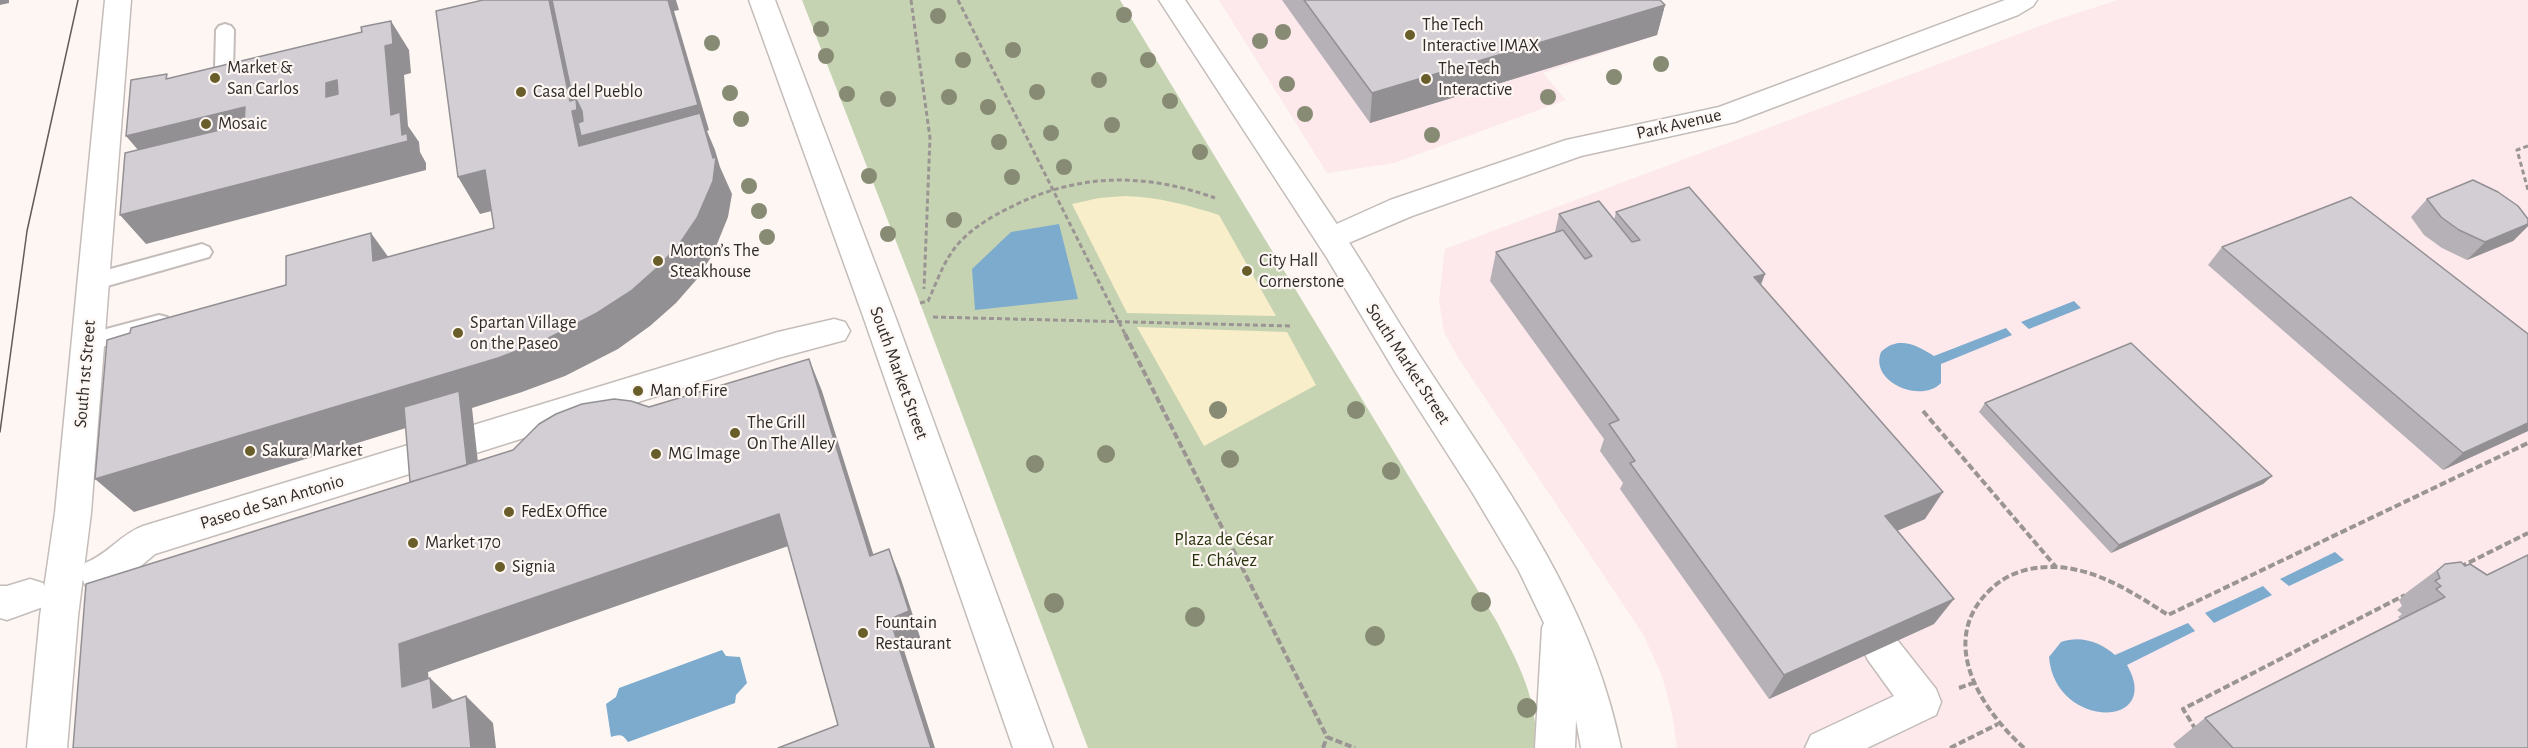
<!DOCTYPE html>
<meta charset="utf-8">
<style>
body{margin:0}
canvas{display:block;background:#fdf6f2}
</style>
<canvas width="2528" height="748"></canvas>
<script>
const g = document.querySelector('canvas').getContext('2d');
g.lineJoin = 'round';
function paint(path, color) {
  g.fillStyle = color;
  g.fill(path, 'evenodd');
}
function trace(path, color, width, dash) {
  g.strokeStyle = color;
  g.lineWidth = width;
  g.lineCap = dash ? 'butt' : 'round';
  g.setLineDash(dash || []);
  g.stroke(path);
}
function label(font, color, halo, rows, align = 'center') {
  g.font = font + ' "Alegreya Sans",sans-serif';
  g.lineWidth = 4.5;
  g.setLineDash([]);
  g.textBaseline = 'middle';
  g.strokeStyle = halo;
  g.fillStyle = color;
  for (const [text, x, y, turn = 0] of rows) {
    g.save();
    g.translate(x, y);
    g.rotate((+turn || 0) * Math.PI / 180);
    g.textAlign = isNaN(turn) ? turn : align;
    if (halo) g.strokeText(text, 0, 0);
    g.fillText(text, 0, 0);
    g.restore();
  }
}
paint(new Path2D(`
 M1219,0H1628L1657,35L1543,73L1566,100L1394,163L1327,173Z
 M2118,0H2528V748H1677L1672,713L1662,676L1643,634L1457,356L1444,332L1439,300L1445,249L2056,20Z`), '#fde8eb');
paint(new Path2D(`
 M802,0H1120L1497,622C1517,661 1540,702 1535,748H1088L920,303Z`), '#c6d3b2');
paint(new Path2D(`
 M1125,196C1159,197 1187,205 1219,215L1276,316L1127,313L1072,204L1099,198Z
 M1137,327L1287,332L1316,385L1204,446Z`), '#f8eec9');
paint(new Path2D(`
 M1059,224L1078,299L975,310L972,269L1011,232Z
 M2074,301L2081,308L2029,329L2021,322Z
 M2006,328L2012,335L1941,364V383C1921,404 1869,382 1881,352C1898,335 1917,345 1934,356Z
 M2335,552L2344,560L2289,586L2280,579Z
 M2263,586L2272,595L2214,623L2205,613Z
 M2188,623L2195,631L2127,665C2164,729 2055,730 2049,657L2061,642C2081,635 2100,642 2115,655Z
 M722,650L726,656L740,657L747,683L736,695L735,703L628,742C623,734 619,734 611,737L606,704L616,697L619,688Z`), '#7cabce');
const service = new Path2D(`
 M225,24L231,26L234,30L233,73L231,77C220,80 207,85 196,82L194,78L196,74L215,69L216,30L219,26Z
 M202,244L209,247L212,252L209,257L93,290L85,288L82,282L85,276Z
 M159,315L167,317L170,323L167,329L88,351L80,348L77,342L80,336Z`);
const pedestrian = new Path2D(`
 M834,319L845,322L850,331L845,340L778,358L155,554L123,581L98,590L85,585L80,574L85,563C107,555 121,534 143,526L778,332Z
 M30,579L43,583L49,595L43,607L7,620L0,618V586H7Z
 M1881,631L1894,636L1936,689L1941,702L1936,715L1867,748H1805L1811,735L1894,696L1868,660L1862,648L1868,636Z`);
const minor = new Path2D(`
 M105,0H131L91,513L78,616L67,748H27L40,616L55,513Z`);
const secondary = new Path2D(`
 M2005,0H2037L2033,6L2018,15L1735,122L1581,156L1412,216L1332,250L1321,247L1317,239L1321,231L1390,200L1566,140L1719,107Z`);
const primary = new Path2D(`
 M749,0H775L895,316L1053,748H1013L863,316Z
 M1159,0H1185C1240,82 1296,162 1350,244C1374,281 1396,319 1420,356C1502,483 1590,596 1621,748H1581L1576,720L1575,748H1535L1542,628L1544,623L1519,571L1472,492L1397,375L1327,258Z`);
trace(service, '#c4bdba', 4);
trace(pedestrian, '#c4bdba', 3);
trace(minor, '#c4bdba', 3);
trace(secondary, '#c4bdba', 3);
trace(primary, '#c4bdba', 3);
trace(new Path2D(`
 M911,0L930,138L924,289
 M958,0L1126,336
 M2528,146L2517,150L2528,190
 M920,303L928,301C937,282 944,260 958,244C973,227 994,215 1015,205C1081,173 1146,173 1215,198
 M933,317L1291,326`), '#9a9593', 3, [5, 3]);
trace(new Path2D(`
 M1125,334L1327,737L1355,748
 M1923,411L2056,567
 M2460,567L2528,533
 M1959,688L1973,683
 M2196,730L2183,709L2405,595
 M1323,748L1327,737
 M1950,748L1998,724
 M2024,748C1979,707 1936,639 1992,588C2009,572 2033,566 2056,567C2097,569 2134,593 2168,615L2528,443`), '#9a9593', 4, [7, 3]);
paint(service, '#fff');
paint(pedestrian, '#fff');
paint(minor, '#fff');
paint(secondary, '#fff');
paint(primary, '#fff');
trace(new Path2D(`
 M0,432L27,231L78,0`), '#605c5a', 1.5);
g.fillStyle = '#878b74';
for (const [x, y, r] of [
 [1124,15,8],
 [938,16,8],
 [821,29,8],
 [1283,32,8],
 [1260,41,8],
 [712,43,8],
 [1013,50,8],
 [826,56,8],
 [963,60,8],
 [1148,60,8],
 [1661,64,8],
 [1614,77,8],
 [1099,80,8],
 [1287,84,8],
 [1037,92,8],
 [730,93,8],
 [847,94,8],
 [949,97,8],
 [1548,97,8],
 [888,99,8],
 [1170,101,8],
 [988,107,8],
 [1305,114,8],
 [741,119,8],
 [1112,125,8],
 [1051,133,8],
 [1432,135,8],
 [999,142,8],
 [1200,152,8],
 [1064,167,8],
 [869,176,8],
 [1012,177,8],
 [749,186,8],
 [759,211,8],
 [954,220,8],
 [888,234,8],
 [767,237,8],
 [1218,410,9],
 [1356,410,9],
 [1106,454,9],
 [1230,459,9],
 [1035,464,9],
 [1391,471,9],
 [1481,602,10],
 [1054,603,10],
 [1195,617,10],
 [1375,636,10],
 [1527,708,10]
]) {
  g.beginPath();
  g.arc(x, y, r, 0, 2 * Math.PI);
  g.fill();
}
paint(new Path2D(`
 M1282,0H1660L1665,5L1657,35L1370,123Z
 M2427,199L2528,219V226L2513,241L2467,260L2442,248L2424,235L2411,217Z
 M1616,212L1765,274L1761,285L1925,519L1897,531L1934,624L1769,699L1620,489L1623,483L1600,451L1604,439L1490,281L1496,252L1555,232L1559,214L1614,220Z
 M2222,247L2528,334V431L2443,470L2208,265Z
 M1985,403L2272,476L2263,484L2111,553L1979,412Z
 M2445,564L2528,748H2176L2173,744L2205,718L2400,619L2398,617L2402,614L2397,610L2402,606L2399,600L2406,593Z`), '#b5b1b6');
paint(new Path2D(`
 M0,0H9V3L0,5Z
 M549,0H676L679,10L674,11L709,130L707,131L715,150L720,167L732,194L728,217L713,254L697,279L676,303L650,326L618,349L565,376L522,392L472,408L482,499L426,517L461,411L134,512L95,479L498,358L579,146Z
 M1665,5L1657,35L1370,123L1372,93Z
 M391,21L409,50L411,73L404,75L408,126L419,142L420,152L426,163V170L146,244L120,215L391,115L385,46Z
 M337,80L357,109L326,97V83Z
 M245,107L267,136L151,165L126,136Z
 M485,170L507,207L480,214L458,177Z
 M2528,224V226L2513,241L2467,260L2485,242Z
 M371,233L397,269L373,261Z
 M1765,274L1753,302L1754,277Z
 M809,359L822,391L883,585L870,556Z
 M2528,423V431L2443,470L2463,453Z
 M2272,476L2263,484L2111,553L2119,545Z
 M1943,492L1925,519L1868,543L1885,516Z
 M779,514L794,544L428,672L432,714L402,687L399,644Z
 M889,549L901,579L921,640L903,647L935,748H931L890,619Z
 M1954,599L1934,624L1769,699L1784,675Z
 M430,678L458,705L433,708Z
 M466,696L493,723L496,748H471Z`), '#939094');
const building = new Path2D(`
 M483,0H549L570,101L576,99L577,110L572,111L579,146L700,113L713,158L716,157L713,181L697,218L680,243L658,267L631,291L597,313L543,341L498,358L95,479L107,340L130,333L131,328L286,285V256L371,233L373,261L494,228L485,170L458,177L436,11Z
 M552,0H668L698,105L581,136L578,123L583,121L582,111L576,99L573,100Z
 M1304,0H1660L1665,5L1372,93Z
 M391,21L393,44L385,46L391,115L400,112L402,135L407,133L408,141L120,215L125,153L244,124L245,107L126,136L131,80L167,74L166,79L362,32L361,27ZM337,80L338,94L326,97V83Z
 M2473,180L2498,192L2518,206L2528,219V224L2485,242L2459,230L2441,217L2427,199Z
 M1689,187L1765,274L1754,277L1943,492L1885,516L1954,599L1784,675L1630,463L1635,461L1609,424L1619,420L1496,252L1563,230L1585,259L1592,256L1559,214L1599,201L1632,242L1640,240L1616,212Z
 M2351,197L2528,334V423L2463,453L2222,247Z
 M2131,343L2272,476L2119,545L1985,403Z
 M809,359L870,556L889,549L909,611L890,619L931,748H778L838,725L779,514L399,644L402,687L430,678L433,708L466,696L471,748H73L86,584L513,450L539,424L556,414L582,404L614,399L631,401L649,407Z
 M459,391L467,465L410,482L404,407Z
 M2528,555V748H2233L2205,718L2445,597L2436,589L2441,586L2435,581L2440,578L2437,571L2445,564L2461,562L2465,566L2470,564L2487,575Z`);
paint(building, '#d2ced4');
trace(building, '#939094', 1.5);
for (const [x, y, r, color] of [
 [1410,35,6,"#695d2a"],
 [215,78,6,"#695d2a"],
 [1426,79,6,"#695d2a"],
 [521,92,6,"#695d2a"],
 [206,124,6,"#695d2a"],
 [658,261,6,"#695d2a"],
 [1247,271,6,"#695d2a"],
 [458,333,6,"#695d2a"],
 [638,391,6,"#695d2a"],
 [735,433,6,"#695d2a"],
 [250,451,6,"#695d2a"],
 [656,454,6,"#695d2a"],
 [509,512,6,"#695d2a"],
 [413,543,6,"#695d2a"],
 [500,567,6,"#695d2a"],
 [863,633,6,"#695d2a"]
]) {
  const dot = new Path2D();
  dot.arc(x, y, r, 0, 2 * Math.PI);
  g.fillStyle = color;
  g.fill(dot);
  trace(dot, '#fdf6f2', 2);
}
label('18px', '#2e2b2a', '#fdf6f2', [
 ["The Tech",1422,25],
 ["Interactive IMAX",1422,46],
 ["Market &",227,68],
 ["San Carlos",227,89],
 ["The Tech",1438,69],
 ["Interactive",1438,90],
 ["Casa del Pueblo",533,92],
 ["Mosaic",218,124],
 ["Morton’s The",670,251],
 ["Steakhouse",670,272],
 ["City Hall",1259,261],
 ["Cornerstone",1259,282],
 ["Spartan Village",470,323],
 ["on the Paseo",470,344],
 ["Man of Fire",650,391],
 ["The Grill",747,423],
 ["On The Alley",747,444],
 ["Sakura Market",262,451],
 ["MG Image",668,454],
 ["FedEx Office",521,512],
 ["Market 170",425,543],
 ["Signia",512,567],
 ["Fountain",875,623],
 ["Restaurant",875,644]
], 'left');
label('18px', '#2e2b2a', '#fdf6f2', [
 ["Park Avenue",1679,124,-13],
 ["South Market Street",1408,364,57],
 ["South Market Street",899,373,70],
 ["South 1st Street",85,374,-85],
 ["Paseo de San Antonio",272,502,-17]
]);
label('18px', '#27330d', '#fdf6f2', [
 ["Plaza de César",1224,540],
 ["E. Chávez",1224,561]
]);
</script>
